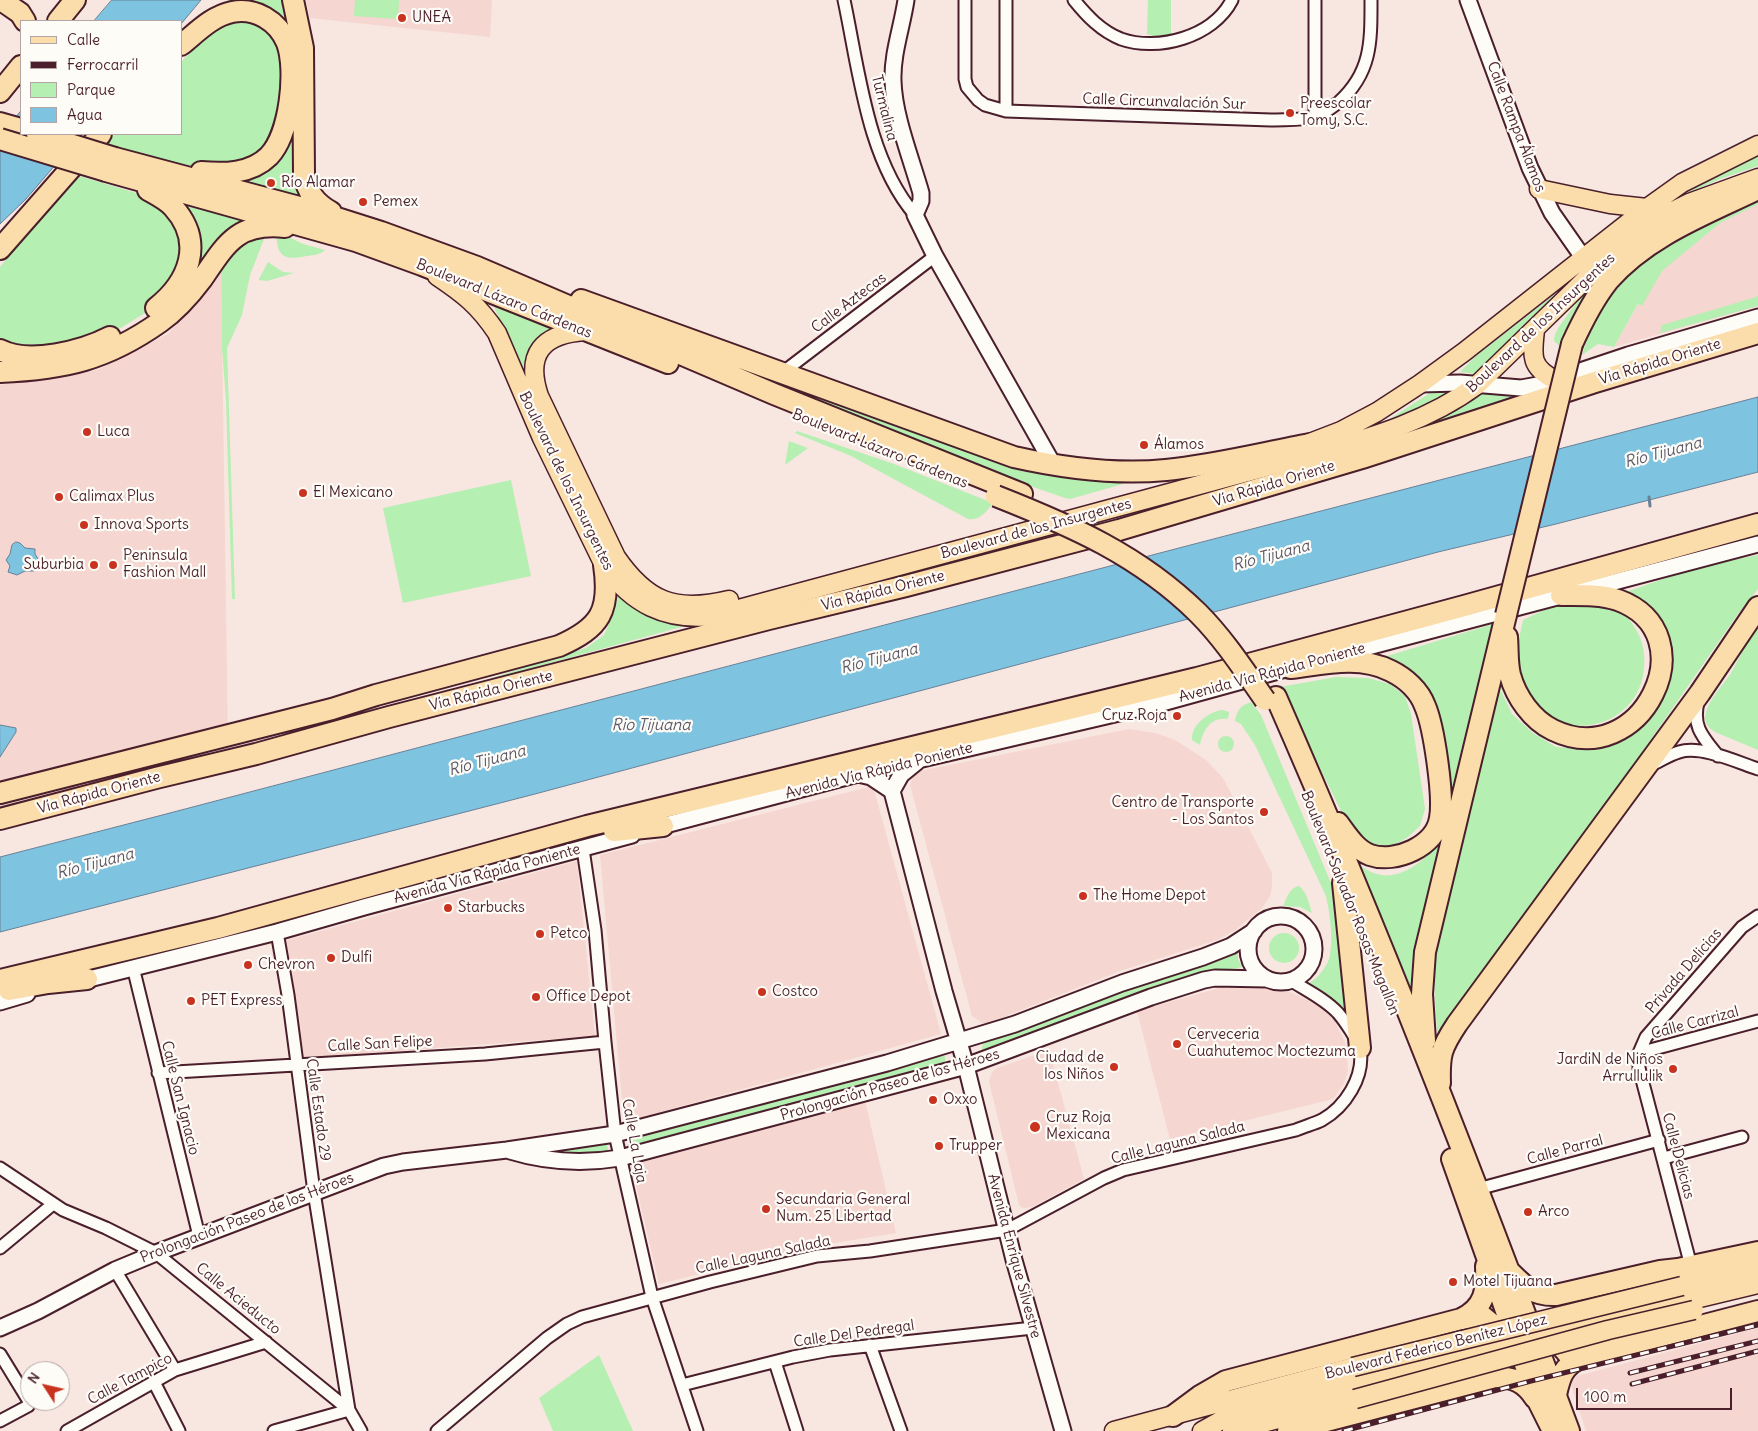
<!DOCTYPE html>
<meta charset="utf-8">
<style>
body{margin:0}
#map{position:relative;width:1758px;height:1431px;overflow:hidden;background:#f8e6e0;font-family:Delius,sans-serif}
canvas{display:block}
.legend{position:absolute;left:20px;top:20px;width:162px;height:115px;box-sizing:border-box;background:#fdfcf7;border:1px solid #b5a4a5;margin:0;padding:6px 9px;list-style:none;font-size:15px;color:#4a1f2b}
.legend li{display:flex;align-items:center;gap:10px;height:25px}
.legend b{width:25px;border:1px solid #b5a4a5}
.north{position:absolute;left:20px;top:1361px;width:50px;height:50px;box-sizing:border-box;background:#fdfcf7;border:1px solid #b5a4a5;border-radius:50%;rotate:305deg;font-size:14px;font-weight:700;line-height:20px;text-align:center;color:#4a1f2b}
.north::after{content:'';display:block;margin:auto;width:18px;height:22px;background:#c8321e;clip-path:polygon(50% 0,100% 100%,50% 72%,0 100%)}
.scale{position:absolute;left:1576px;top:1388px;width:156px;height:22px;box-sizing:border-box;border:2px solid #4a1f2b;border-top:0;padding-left:6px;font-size:15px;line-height:18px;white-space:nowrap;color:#4a1f2b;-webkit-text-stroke:4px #fdfcf7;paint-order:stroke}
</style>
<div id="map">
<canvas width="1758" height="1431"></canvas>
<ul class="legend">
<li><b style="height:6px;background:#fbddab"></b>Calle</li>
<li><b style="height:6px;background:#4a1f2b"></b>Ferrocarril</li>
<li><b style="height:14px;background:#b5efb2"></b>Parque</li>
<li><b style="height:14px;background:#7ec3df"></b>Agua</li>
</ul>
<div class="north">N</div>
<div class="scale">100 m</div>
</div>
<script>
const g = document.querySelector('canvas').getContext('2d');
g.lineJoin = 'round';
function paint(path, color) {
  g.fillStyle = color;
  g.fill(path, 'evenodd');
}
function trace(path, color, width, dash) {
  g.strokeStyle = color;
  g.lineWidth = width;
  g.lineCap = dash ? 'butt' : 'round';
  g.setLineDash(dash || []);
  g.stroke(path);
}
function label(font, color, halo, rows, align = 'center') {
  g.font = font + ' Delius,sans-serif';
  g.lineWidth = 4.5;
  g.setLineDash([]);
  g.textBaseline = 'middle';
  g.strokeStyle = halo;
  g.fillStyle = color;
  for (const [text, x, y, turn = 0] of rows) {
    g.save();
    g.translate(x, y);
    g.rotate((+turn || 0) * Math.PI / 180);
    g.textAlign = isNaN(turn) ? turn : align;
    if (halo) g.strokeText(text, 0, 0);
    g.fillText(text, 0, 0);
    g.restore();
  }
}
paint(new Path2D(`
 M306,0H492L490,37L310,18Z
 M1758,196V306L1614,347L1658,270L1739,205Z
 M221,267L228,746L0,808V385L100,369L168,334Z
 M1129,729L1155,733L1175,740L1206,760L1223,778L1272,873V887L1270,896L1262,908L1234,931L1217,940L1120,971L988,1023H982L972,1016L910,785L912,777L920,771Z
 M873,786L941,1034L624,1122L600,855Z
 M577,861L595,1036L304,1058L284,941Z
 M1262,984L1292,993L1306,999L1325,1010L1333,1018L1346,1044L1348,1071L1344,1083L1334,1098L1329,1100L1170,1139L1137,1011L1230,985Z
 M1049,1050L1084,1179L1032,1207L1023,1208L1019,1205L989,1081L992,1072L997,1068Z
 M865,1101L896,1233L810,1247L659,1284L631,1164Z
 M1758,1328V1431H1586L1571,1385L1573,1380L1577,1376Z`), '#f5d6d0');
paint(new Path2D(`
 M228,0H288L308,199L231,181L284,146L286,29L216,13Z
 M355,0H399L398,19L354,16Z
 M1148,0H1171V35L1153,36L1147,34Z
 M234,18L265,24L285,49L283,122L259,158L210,169L162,160L104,145L115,134H181V62L215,26Z
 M1758,156V166L1720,179L1682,196L1728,169Z
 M76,175L143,195L171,212L187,256L150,310L114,332L57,351L0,345V267Z
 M1758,196V204L1720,223L1662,271L1642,306L1638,304L1614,347L1598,344L1582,355C1586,343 1589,331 1595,319C1630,257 1697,227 1758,196Z
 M173,197L260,220C211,235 213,261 185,295C156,330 108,355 64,363C43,367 21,367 0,369V357C20,365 44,365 64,361C110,352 203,305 201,249C200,228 187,211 173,197Z
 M276,231L303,244L325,250C320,255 313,255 307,256C282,261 277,256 276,231Z
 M266,234L250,275L242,315L227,348L235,599H232L226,400L222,348L221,267L240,243Z
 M1636,248L1566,352L1554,341C1554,332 1561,324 1566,317C1588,286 1606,270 1636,248Z
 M268,262L283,272L294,273L267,281L259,280V279Z
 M1567,285L1477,374L1460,372L1476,356Z
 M1758,295V306L1660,333L1662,325L1756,297Z
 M492,302L551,328C535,340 527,358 524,377Z
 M762,380L774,382L814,394L1030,470L1064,477L1119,482L1123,484L1070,499L1065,498L1016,481Z
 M1465,385L1422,409L1391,418L1436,389Z
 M1483,391L1529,392L1480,411L1432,428L1372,442Z
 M797,431L894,464L993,503C987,511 980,521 968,519L851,456L795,433Z
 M789,441L808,448L785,465Z
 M511,480L531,576L403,603L383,508Z
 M1758,555V589L1738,614L1438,1046L1434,982L1435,940L1499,687L1512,714L1533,733L1556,747L1582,749L1606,748L1633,734L1647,719L1664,695L1669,675L1667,641L1657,616L1641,600L1626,592L1695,568Z
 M619,593C629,607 648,618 665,622C673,624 684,623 692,624L470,685L586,648L604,635L613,615Z
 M1582,598C1592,601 1613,606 1621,612C1634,622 1643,639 1644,654C1652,738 1531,755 1517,669C1515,654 1520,635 1523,620L1542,611Z
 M1758,621V750L1715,732C1708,728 1703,721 1706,712C1710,698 1723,685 1731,673C1741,656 1748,638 1758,621Z
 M1493,624L1451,806C1449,766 1445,698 1411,672C1404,666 1393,662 1384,657Z
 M1336,677L1368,678L1390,684L1405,696L1411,714L1425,809L1420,826L1408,837L1393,846L1374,847L1352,833L1280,687Z
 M1251,702L1261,715L1333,888L1343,981L1348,1015L1336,1002L1309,983C1317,980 1329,964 1330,955C1333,936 1330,915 1326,896L1255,745L1241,724L1235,721C1237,710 1240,706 1251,702Z
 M1222,710L1229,712V715L1227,719C1210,717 1203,731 1200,745L1192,740C1191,725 1208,712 1222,710Z
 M1218 744a8 8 0 1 1 16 0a8 8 0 1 1-16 0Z
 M1443,841L1414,961L1415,1008L1354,861C1360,865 1365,869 1371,872C1400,885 1425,858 1443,841Z
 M1299,886C1307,892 1309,904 1312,913L1300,907L1283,906C1287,898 1289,888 1299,886Z
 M1269 948a15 15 0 1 1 30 0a15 15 0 1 1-30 0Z
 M1238,949V959L1242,967L1187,978L985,1052L982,1050V1046L985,1042L1043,1022L1118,991Z
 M937,1056H945V1063L629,1149L627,1145L630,1140Z
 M606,1141L608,1150L605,1155L535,1154L534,1149Z
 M599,1355L633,1431H553L539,1398Z`), '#b5efb2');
const water = new Path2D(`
 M112,0H201L181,24V21H94Z
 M21,111V134H82L26,199L0,224V137Z
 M1758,397V472L1556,524L1438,552L535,794L0,932V857C215,802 430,744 645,688C1016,590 1387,494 1758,397Z
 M16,542L20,543L25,548L35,549V554L40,562L34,571H25L17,575L8,572L10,566L6,560L10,554L12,545Z
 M0,725L16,728V732L0,757Z`);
paint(water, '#7ec3df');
trace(water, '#698197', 1);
trace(new Path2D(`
 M1649,497L1650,506`), '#698197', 3);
const street = new Path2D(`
 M844,0C859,70 867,159 915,215
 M965,0V79L967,87L978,100L985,105L1006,111L1271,120C1285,119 1303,121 1317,116C1325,113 1332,107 1339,102C1372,72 1371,41 1371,0
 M1074,0C1087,16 1101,31 1121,39C1158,52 1213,37 1232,0
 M1006,111V0
 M1315,117V0
 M782,373L935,256
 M1698,702C1692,727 1703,737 1718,756
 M1651,765C1660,761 1669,755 1679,752C1701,745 1737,762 1758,769
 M583,849L595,930L605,1042L615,1134L652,1297L697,1431
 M133,967L199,1236
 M1639,1053L1758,1021
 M158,1073L485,1054L605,1042
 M1664,1158L1742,1137
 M0,1168L63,1210L106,1228L156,1253L349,1410L361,1431
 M1478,1189L1659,1140
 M0,1248L53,1204
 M1691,1266L1639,1068V1053L1646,1037L1742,927L1758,916
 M115,1270L175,1370
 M870,1345L901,1431
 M0,1354L30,1403L28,1406L0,1421
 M775,1362L797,1431
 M154,1382L179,1431
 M682,1385L793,1357L830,1350L1033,1328
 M67,1431L175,1370L266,1342
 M274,1431L349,1410L314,1192L288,995L277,932
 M437,1431L547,1338L567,1324L582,1317L710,1282L817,1256L870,1251L1007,1230L1104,1178L1123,1170L1296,1130C1305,1126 1314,1124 1322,1120C1345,1107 1365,1077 1360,1049C1358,1040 1344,1020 1338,1013C1325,999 1306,990 1290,980`);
const secondary = new Path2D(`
 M906,0C902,27 892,54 893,81C894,116 911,158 921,193V201L915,215L935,256L1054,466
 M1468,0L1530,168L1552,213L1589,266
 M1420,384L1460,383L1521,388L1538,385L1628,355L1758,317
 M1330,657L1758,544
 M858,774L871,777L892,791L944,991L966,1066L1014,1260L1063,1431
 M892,791L901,775L917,762
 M654,828L858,774L1162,703L1300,665
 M1248 949a33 33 0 1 1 66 0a33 33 0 1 1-66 0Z
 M77,982L277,932L364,907L632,835
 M0,1002L27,994
 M510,1151C546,1162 584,1164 620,1158L966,1066L1151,997L1204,980L1215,978L1267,979
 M0,1328L38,1311L115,1270L156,1253L384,1166L403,1162L507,1150L615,1134L887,1063L1015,1024L1122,983L1203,957L1231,946L1254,931`);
const primary = new Path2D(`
 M1539,189L1610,204L1647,208
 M437,276C464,294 479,306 497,333L542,438L604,565C632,604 665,621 713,616L1314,454C1372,437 1428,421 1477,385L1593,272L1631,239L1665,215L1689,203L1758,178
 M1535,330C1532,356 1530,367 1555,380
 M585,331C542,334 525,354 539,396L616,557C647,602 675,613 729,600
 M1302,446L1341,431L1377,412L1420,384L1464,352L1647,208L1682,183L1758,145
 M1682,1286L1758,1266
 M1114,1431L1353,1367
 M1202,1431L1220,1421L1261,1408L1533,1338L1758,1284
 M1232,1431L1355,1399`);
const highway = new Path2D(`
 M1,0L20,13L25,21
 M293,0L303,48L304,174C307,192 315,203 331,212
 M58,21L75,0
 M181,45C196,33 212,16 232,12C255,7 278,21 287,43C297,70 290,134 269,156C251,174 224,174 201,172
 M0,92L21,66
 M0,123L21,129
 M115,158L318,212L381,232L477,267L774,394L1022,494
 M106,171L356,241L422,265L668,363
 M148,190C157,195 167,200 173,207C205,242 189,282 156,308
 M0,249L101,134
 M581,300L1014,457C1063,468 1115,475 1166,470C1215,465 1262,453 1310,444
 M1572,344C1582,322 1593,300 1608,281C1647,236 1706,214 1758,189
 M0,350C29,365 83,351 110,337
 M0,372C65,369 106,360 160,322C177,310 190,295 202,279C226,244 237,222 285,227
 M1507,637C1508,649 1507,663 1510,675C1516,697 1532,720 1553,730C1641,773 1710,634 1618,600C1600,594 1579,595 1561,595
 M1290,668C1324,664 1359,655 1391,671C1405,678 1419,690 1425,706C1434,727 1444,796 1440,818C1436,846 1395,864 1370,855C1356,850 1347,835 1338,823
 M1276,697C1382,938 1477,1184 1569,1431
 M0,793L332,709L376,695L559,646C600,628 611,611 604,565
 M0,819L156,778L256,754L389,717L769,619L906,586L1119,530L1362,458L1592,383L1758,333
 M614,831L663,826
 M1343,883L1360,1048
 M0,980L218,928L587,826L1197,678L1464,606L1758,524
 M9,990L48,983L87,979
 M1425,1041L1422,994L1425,952L1506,615
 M1440,1083C1439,1055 1441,1048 1457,1024L1700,693L1758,607
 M1452,1159L1538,1401L1553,1431
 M1510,1272C1525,1287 1534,1296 1556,1295L1660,1271L1678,1269L1758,1252
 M1462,1319L1482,1316L1494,1326C1497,1337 1492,1343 1484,1351
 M1568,1354L1563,1348V1338L1568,1332L1579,1327
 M1556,1395C1560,1376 1563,1367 1581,1357L1758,1311
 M1173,1416L1200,1396L1226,1381L1461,1319C1485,1308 1487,1290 1486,1266
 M1288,1431L1495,1377C1513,1377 1525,1382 1535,1398`);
trace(street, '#4a1f2b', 15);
trace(secondary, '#4a1f2b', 19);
trace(primary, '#4a1f2b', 21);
trace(highway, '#4a1f2b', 24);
trace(street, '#fdfcf7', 11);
trace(secondary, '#fdfcf7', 15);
trace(primary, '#fbddab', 18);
trace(highway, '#fbddab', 20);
const rail = new Path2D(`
 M1630,1373L1758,1341
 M1632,1384L1758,1351
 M1344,1431L1531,1381L1758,1325`);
trace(rail, '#4a1f2b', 5);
trace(rail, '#fdfcf7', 3, [9]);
const primaryBridge = new Path2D(`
 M1353,1367L1682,1286
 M1355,1399L1608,1330L1694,1310`);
const highwayBridge = new Path2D(`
 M37,134L115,158
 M0,139L106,171
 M996,496C1072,526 1139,555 1198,613C1224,639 1244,670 1265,700
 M1506,615L1572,344`);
trace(primaryBridge, '#4a1f2b', 21, []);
trace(highwayBridge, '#4a1f2b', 24, []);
trace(primaryBridge, '#fbddab', 18);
trace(highwayBridge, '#fbddab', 20);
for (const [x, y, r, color] of [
 [402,18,5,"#c8321e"],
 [1290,113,5,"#c8321e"],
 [271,183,5,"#c8321e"],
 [363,202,5,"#c8321e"],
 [87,432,5,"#c8321e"],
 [1144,445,5,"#c8321e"],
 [303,493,5,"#c8321e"],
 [59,497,5,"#c8321e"],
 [84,525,5,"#c8321e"],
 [94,565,5,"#c8321e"],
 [113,565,5,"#c8321e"],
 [1177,716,5,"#c8321e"],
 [1264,812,5,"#c8321e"],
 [1083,896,5,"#c8321e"],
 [448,908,5,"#c8321e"],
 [540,934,5,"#c8321e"],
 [331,958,5,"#c8321e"],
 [248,965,5,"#c8321e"],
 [762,992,5,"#c8321e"],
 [536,997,5,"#c8321e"],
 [191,1001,5,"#c8321e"],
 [1177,1044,5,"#c8321e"],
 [1114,1067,5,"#c8321e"],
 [1673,1069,5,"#c8321e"],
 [933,1100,5,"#c8321e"],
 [1035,1127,6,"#c8321e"],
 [939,1146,5,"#c8321e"],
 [766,1209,5,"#c8321e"],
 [1528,1212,5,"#c8321e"],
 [1453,1282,5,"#c8321e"]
]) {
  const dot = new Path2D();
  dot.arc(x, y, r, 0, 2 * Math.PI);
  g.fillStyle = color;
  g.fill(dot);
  trace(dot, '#fdfcf7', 2);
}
label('15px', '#4a1f2b', '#fdfcf7', [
 ["UNEA",412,18],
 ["Preescolar",1300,104],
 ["Tomy, S.C.",1300,121],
 ["Río Alamar",281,183],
 ["Pemex",373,202],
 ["Luca",97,432],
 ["Álamos",1154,445],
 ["El Mexicano",313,493],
 ["Calimax Plus",69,497],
 ["Innova Sports",94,525],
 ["Peninsula",123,556],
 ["Fashion Mall",123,573],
 ["Suburbia",84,565,"right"],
 ["Cruz Roja",1167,716,"right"],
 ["Centro de Transporte",1254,803,"right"],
 ["- Los Santos",1254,820,"right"],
 ["The Home Depot",1093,896],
 ["Starbucks",458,908],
 ["Petco",550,934],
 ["Dulfi",341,958],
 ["Chevron",258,965],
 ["Costco",772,992],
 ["Office Depot",546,997],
 ["PET Express",201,1001],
 ["Cerveceria",1187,1035],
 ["Cuahutemoc Moctezuma",1187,1052],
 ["Ciudad de",1104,1058,"right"],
 ["los Niños",1104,1075,"right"],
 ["JardiN de Niños",1663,1060,"right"],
 ["Arrullulik",1663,1077,"right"],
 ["Oxxo",943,1100],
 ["Cruz Roja",1046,1118],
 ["Mexicana",1046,1135],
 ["Trupper",949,1146],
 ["Secundaria General",776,1200],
 ["Num. 25 Libertad",776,1217],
 ["Arco",1538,1212],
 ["Motel Tijuana",1463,1282]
], 'left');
label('15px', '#4a1f2b', '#fdfcf7', [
 ["Calle Circunvalación Sur",1164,102,2],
 ["Turmalina",884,108,76],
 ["Calle Rampa Álamos",1516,127,69],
 ["Boulevard Lázaro Cárdenas",504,299,22],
 ["Calle Aztecas",849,303,-37],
 ["Boulevard de los Insurgentes",1541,323,-43],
 ["Vía Rápida Oriente",1660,362,-17],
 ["Boulevard Lázaro Cárdenas",880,449,22],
 ["Boulevard de los Insurgentes",566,481,64],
 ["Vía Rápida Oriente",1274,484,-17],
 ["Boulevard de los Insurgentes",1036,529,-15],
 ["Vía Rápida Oriente",883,591,-14],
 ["Avenida Vía Rápida Poniente",1272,673,-15],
 ["Vía Rápida Oriente",491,691,-14],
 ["Avenida Vía Rápida Poniente",879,771,-14],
 ["Vía Rápida Oriente",99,793,-15],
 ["Avenida Vía Rápida Poniente",487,874,-15],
 ["Boulevard Salvador Rosas Magallón",1350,903,68],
 ["Privada Delicias",1684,971,-49],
 ["Calle Carrizal",1695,1023,-15],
 ["Calle San Felipe",380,1044,-3],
 ["Prolongación Paseo de los Héroes",890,1085,-16],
 ["Calle San Ignacio",180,1098,76],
 ["Calle Estado 29",318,1110,82],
 ["Calle La Laja",634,1141,80],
 ["Calle Laguna Salada",1178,1143,-14],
 ["Calle Parral",1565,1150,-15],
 ["Calle Delicias",1678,1156,75],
 ["Prolongación Paseo de los Héroes",247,1218,-21],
 ["Calle Laguna Salada",763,1255,-12],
 ["Avenida Enríque Silvestre",1014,1256,75],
 ["Calle Acieducto",238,1299,39],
 ["Calle Del Pedregal",854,1334,-8],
 ["Boulevard Federico Benítez López",1436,1347,-14],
 ["Calle Tampico",130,1379,-28]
]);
label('italic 16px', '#5c586a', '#fdfcf7', [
 ["Río Tijuana",1663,453,-15],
 ["Río Tijuana",1271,556,-15],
 ["Río Tijuana",879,659,-15],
 ["Rio Tijuana",651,725],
 ["Río Tijuana",487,761,-15],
 ["Río Tijuana",95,864,-15]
]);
</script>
